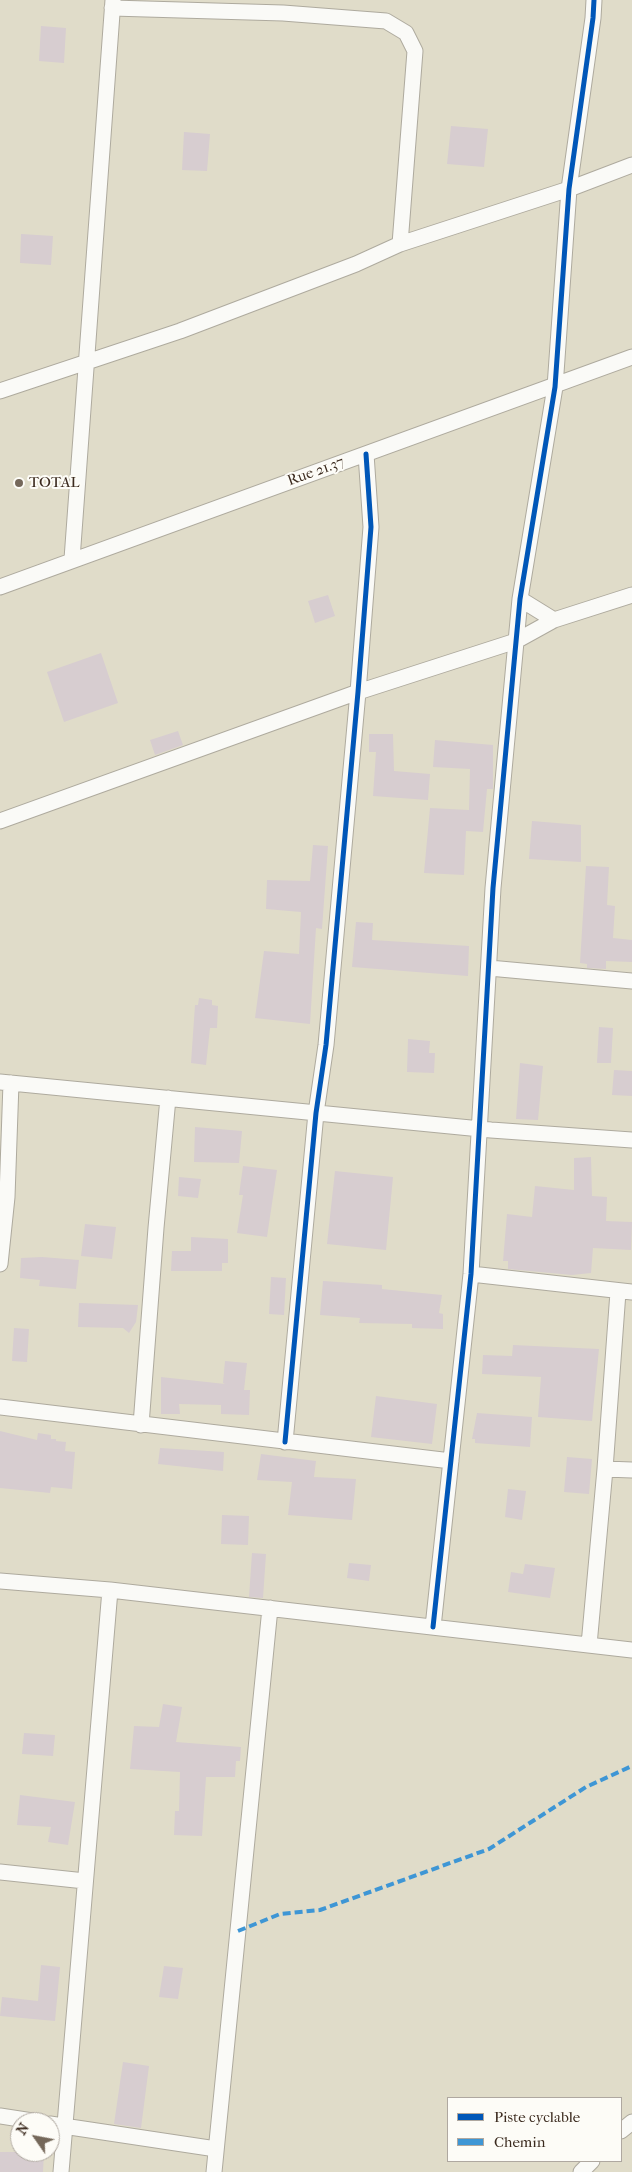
<!DOCTYPE html>
<style>
body{margin:0}
#map{position:relative;width:632px;height:2172px;overflow:hidden;background:#e0dcc9;font-family:"IM FELL French Canon",serif}
canvas{display:block}
.legend{position:absolute;left:447px;top:2097px;width:175px;height:65px;box-sizing:border-box;background:#fdfcf7;border:1px solid #afa8a0;margin:0;padding:6px 9px;list-style:none;font-size:15px;color:#3b2a1e}
.legend li{display:flex;align-items:center;gap:10px;height:25px}
.legend b{width:25px;border:1px solid #afa8a0}
.north{position:absolute;left:10px;top:2112px;width:50px;height:50px;box-sizing:border-box;background:#fdfcf7;border:1px solid #afa8a0;border-radius:50%;rotate:303deg;font-size:14px;font-weight:700;line-height:20px;text-align:center;color:#3b2a1e}
.north::after{content:'';display:block;margin:auto;width:18px;height:22px;background:#75685a;clip-path:polygon(50% 0,100% 100%,50% 72%,0 100%)}
</style>
<div id="map">
<canvas width="632" height="2172"></canvas>
<ul class="legend">
<li><b style="height:6px;background:#0057b8"></b>Piste cyclable</li>
<li><b style="height:6px;background:#3e96d5"></b>Chemin</li>
</ul>
<div class="north">N</div>
</div>
<script>
const g = document.querySelector('canvas').getContext('2d');
g.lineJoin = 'round';
function paint(path, color) {
  g.fillStyle = color;
  g.fill(path, 'evenodd');
}
function trace(path, color, width, dash) {
  g.strokeStyle = color;
  g.lineWidth = width;
  g.lineCap = dash ? 'butt' : 'round';
  g.setLineDash(dash || []);
  g.stroke(path);
}
function label(font, color, halo, rows, align = 'center') {
  g.font = font + ' "IM FELL French Canon",serif';
  g.lineWidth = 4;
  g.setLineDash([]);
  g.textBaseline = 'middle';
  g.strokeStyle = halo;
  g.fillStyle = color;
  for (const [text, x, y, turn = 0] of rows) {
    g.save();
    g.translate(x, y);
    g.rotate((+turn || 0) * Math.PI / 180);
    g.textAlign = isNaN(turn) ? turn : align;
    if (halo) g.strokeText(text, 0, 0);
    g.fillText(text, 0, 0);
    g.restore();
  }
}
paint(new Path2D(`
 M41,26L66,28L64,63L39,61Z
 M451,126L488,129L484,167L447,164Z
 M184,132L210,134L207,171L182,170Z
 M21,234L53,236L51,265L20,263Z
 M328,595L335,616L315,623L308,601Z
 M101,653L118,703L64,722L47,672Z
 M178,731L183,745L155,755L150,740Z
 M369,734H393L394,771L430,774L428,800L373,796L376,752H369Z
 M435,740L493,745V789H487L483,832L466,831L464,875L424,873L430,808L469,810L470,769L433,767Z
 M532,821L581,825V862L529,859Z
 M313,845L328,846L322,929L316,928L310,1024L255,1018L264,951L299,954L301,912L266,909L267,880L310,881Z
 M586,866L609,867L607,905L615,906L613,938L632,940V962L606,961V969L587,968V964L580,963Z
 M356,922L373,923L372,940L469,946L468,976L352,967Z
 M199,998L212,1000V1005L218,1006L217,1028H210L206,1065L191,1063L195,1005H198Z
 M599,1027L613,1028L611,1063H597Z
 M408,1039L430,1041L429,1053H435L434,1073L407,1072Z
 M520,1063L543,1066L538,1120L516,1119Z
 M614,1070L632,1071V1096L612,1095Z
 M195,1127L242,1131L239,1163L194,1162Z
 M591,1157L592,1196L607,1197L606,1221L632,1222L631,1250L593,1248L591,1273L572,1275L508,1269V1261H503L507,1214L532,1217L535,1186L574,1190V1158Z
 M243,1166L277,1170L267,1237L237,1233L243,1195H239Z
 M335,1171L393,1177L386,1250L327,1244Z
 M179,1177L201,1179L198,1198L178,1196Z
 M85,1224L116,1227L112,1259L81,1256Z
 M191,1237L228,1239V1263H222V1271H171L172,1251H191Z
 M42,1257L79,1260L76,1289L39,1286L40,1280L20,1278L21,1258Z
 M271,1277L286,1278L284,1315L269,1314Z
 M323,1281L382,1285V1289L442,1295L439,1313L443,1314V1329L412,1328V1324L359,1323L360,1318L320,1315Z
 M79,1303L138,1305L136,1322L129,1333L123,1328L78,1327Z
 M14,1328L29,1329L27,1362L12,1361Z
 M513,1345L599,1349L592,1421L538,1417L541,1377L482,1374L483,1355L512,1356Z
 M225,1361L247,1363L244,1390H250L249,1415L221,1414V1405L179,1404L180,1414H161V1377L225,1384L223,1383Z
 M376,1396L437,1404L432,1444L371,1437Z
 M477,1413L532,1417L530,1447L475,1443V1439H472Z
 M0,1431L37,1440L38,1433L51,1435V1439H56V1441L66,1442L65,1451L75,1452L72,1489L51,1487L50,1493L0,1488Z
 M160,1448L224,1452L223,1471L158,1464Z
 M261,1454L316,1461L314,1477L356,1479L352,1520L288,1515L292,1482L257,1480Z
 M567,1457L592,1459L589,1494L564,1492Z
 M508,1489L526,1491L522,1520L505,1517Z
 M222,1515L249,1516L248,1545L221,1544Z
 M252,1553L266,1554L263,1598L249,1597Z
 M349,1563L371,1565L369,1581L347,1578Z
 M525,1564L555,1568L550,1598L508,1592L511,1572L523,1574Z
 M163,1704L182,1707L176,1742L241,1747L240,1761H236L235,1777H206L202,1836L174,1835L175,1811H179L180,1772L130,1769L134,1726L159,1727Z
 M24,1733L55,1735L53,1756L22,1754Z
 M20,1795L75,1802L68,1845L48,1842L51,1827L17,1825Z
 M41,1965L60,1967L55,2021L0,2016L2,1997L38,2001Z
 M164,1966L183,1968L178,1999L159,1997Z
 M123,2062L149,2066L141,2128L114,2124Z
 M0,2152H44L43,2172H0Z`), '#d7cdd0');
const minor = new Path2D(`
 M112,8L283,13L386,21L406,33L415,51L400,244
 M0,391L180,331L356,264L400,244L569,189L632,165
 M72,559L113,0
 M0,587L632,357
 M520,599L554,620L632,595
 M0,821L358,692L516,641L554,620
 M489,968L632,981
 M0,1082L491,1130L632,1140
 M0,1264L7,1197L11,1083
 M471,1274L632,1292
 M0,1407L451,1461
 M141,1425L156,1228L168,1098
 M285,1442L316,1113L326,1045L358,692L371,527L366,454
 M605,1469L632,1470
 M0,1581L110,1590L632,1650
 M433,1627L471,1274L493,888L520,599L555,387L569,189L593,18L594,0
 M589,1645L605,1469L618,1292
 M0,1872L85,1881
 M0,2116L39,2122
 M50,2124L216,2149
 M621,2131L632,2122
 M61,2172L110,1590
 M214,2172L270,1608
 M581,2172L592,2161`);
trace(minor, '#aeaa9e', 17);
trace(minor, '#fafaf7', 15);
trace(new Path2D(`
 M238,1931L280,1914L320,1910L489,1849L586,1787L632,1766`), '#3e96d5', 4, [8, 4]);
trace(new Path2D(`
 M285,1442L316,1113L326,1045L358,692L371,527L366,454
 M433,1627L471,1274L493,888L520,599L555,387L569,189L593,18L594,0`), '#0057b8', 5);
for (const [x, y, r, color] of [
 [19,483,5,"#75685a"]
]) {
  const dot = new Path2D();
  dot.arc(x, y, r, 0, 2 * Math.PI);
  g.fillStyle = color;
  g.fill(dot);
  trace(dot, '#fdfcf7', 2);
}
label('15px', '#3b2a1e', '#fdfcf7', [
 ["Rue 21.37",316,472,-20]
]);
label('15px', '#3b2a1e', '#fdfcf7', [
 ["TOTAL",29,483]
], 'left');
</script>
